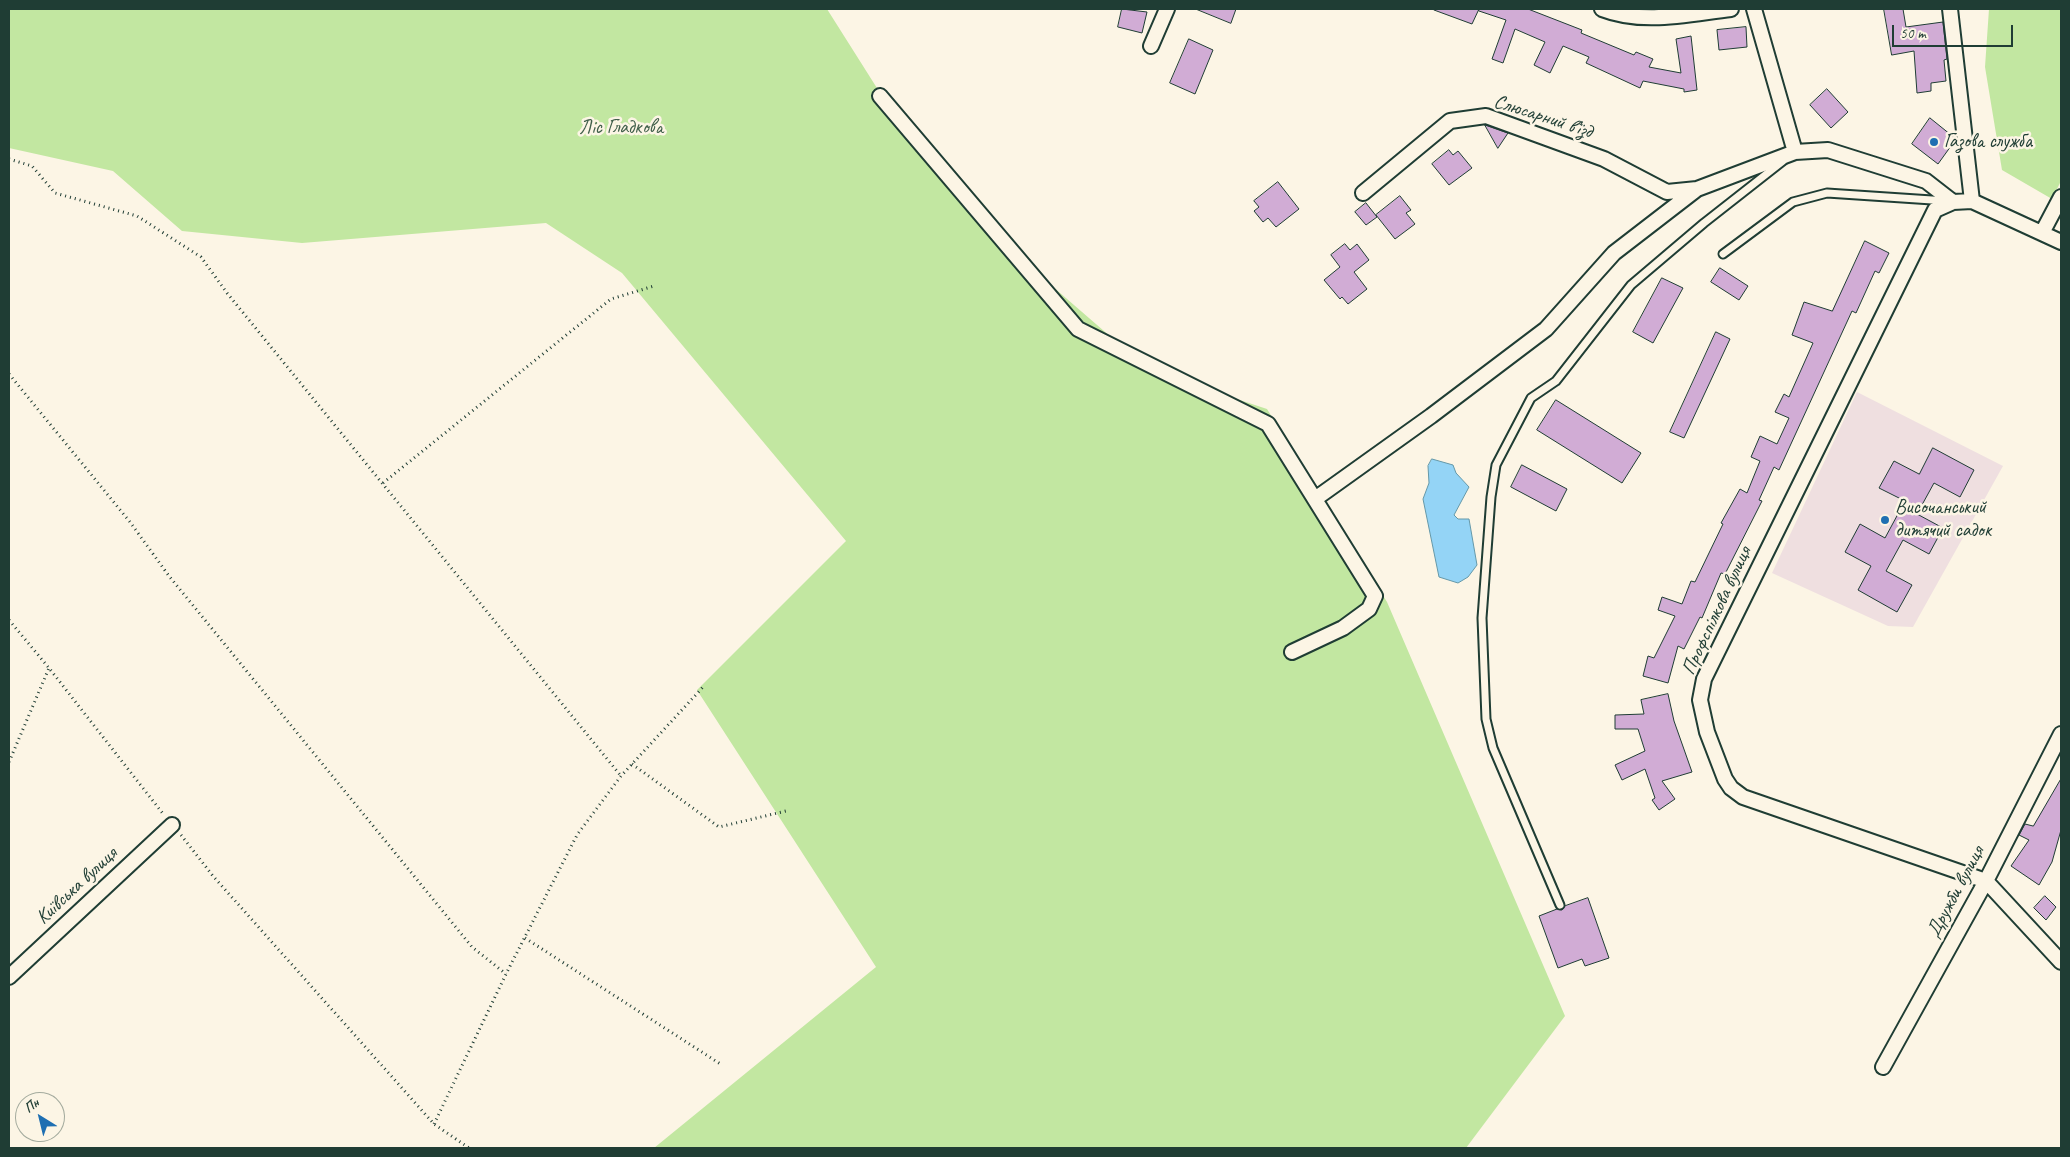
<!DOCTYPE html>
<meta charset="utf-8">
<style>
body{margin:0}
#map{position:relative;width:2070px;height:1157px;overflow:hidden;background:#fcf5e5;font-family:Caveat,sans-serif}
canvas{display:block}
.frame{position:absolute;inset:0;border:10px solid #1f3d34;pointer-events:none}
.north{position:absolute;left:15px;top:1092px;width:50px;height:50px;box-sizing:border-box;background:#fcf5e5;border:1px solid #a4ab9e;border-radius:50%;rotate:324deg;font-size:14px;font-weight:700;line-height:20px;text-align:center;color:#1f3d34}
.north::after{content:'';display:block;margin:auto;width:18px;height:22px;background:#1f6fb2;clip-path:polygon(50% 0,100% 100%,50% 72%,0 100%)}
.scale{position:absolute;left:1892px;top:25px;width:121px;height:22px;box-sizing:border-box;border:2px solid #1f3d34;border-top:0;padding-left:6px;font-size:15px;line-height:18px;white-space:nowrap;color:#1f3d34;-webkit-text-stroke:4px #fcf5e5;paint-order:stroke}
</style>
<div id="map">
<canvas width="2070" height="1157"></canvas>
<div class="frame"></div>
<div class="north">Пн</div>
<div class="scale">50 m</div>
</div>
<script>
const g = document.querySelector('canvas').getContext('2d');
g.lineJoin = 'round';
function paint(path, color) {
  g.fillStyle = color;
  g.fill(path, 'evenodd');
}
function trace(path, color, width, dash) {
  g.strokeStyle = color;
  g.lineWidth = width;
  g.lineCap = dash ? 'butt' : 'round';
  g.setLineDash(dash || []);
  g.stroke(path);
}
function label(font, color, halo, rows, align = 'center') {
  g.font = font + ' Caveat,sans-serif';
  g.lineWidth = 5;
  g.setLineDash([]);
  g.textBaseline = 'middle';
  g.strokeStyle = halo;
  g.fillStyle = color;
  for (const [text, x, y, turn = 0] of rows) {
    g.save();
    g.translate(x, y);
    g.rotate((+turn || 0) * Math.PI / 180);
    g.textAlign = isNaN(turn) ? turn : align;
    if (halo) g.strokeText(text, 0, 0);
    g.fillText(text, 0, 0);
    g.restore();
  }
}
paint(new Path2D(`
 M1857,392L2003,466L1913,627L1888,626L1772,573Z`), '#efdfe0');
paint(new Path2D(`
 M9,9H827L882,96L1022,260L1149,370L1267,409L1387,602L1565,1016L1466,1148H654L876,967L697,690L846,541L622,273L546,223L302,243L182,231L113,171L9,148Z
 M1989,9H2061V181L2052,199L2002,170L1985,67Z`), '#c2e7a1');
const water = new Path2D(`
 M1432,459L1453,465L1456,473L1469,487L1454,515L1458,519H1469L1477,565L1468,577L1458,583L1439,577L1423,499L1429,483L1428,466Z`);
paint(water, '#94d4f6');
trace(water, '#6598a8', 1);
const building = new Path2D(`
 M1122,9L1147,12L1142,33L1118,27Z
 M1196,9H1236L1231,23Z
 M1434,9H1479L1472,24L1434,10Z
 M1479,9H1528L1582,30L1581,33L1634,55L1636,52L1653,59L1649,67L1681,73L1676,39L1691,36L1697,90L1684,92V89L1643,81L1640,88L1586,63L1589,57L1563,46L1550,73L1534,65L1545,42L1515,29L1503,63L1492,59L1506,20L1479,11Z
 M1884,9H1903L1906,27L1943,22L1947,59L1944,60L1946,81L1931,83V91L1917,93L1914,51L1892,55Z
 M1746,27L1747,47L1719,50L1717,30Z
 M1189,39L1213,50L1195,94L1170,83Z
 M1827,89L1848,112L1831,128L1810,105Z
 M1930,118L1956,139L1938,164L1912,144Z
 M1485,125L1508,133L1498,148Z
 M1449,150L1453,155L1458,151L1472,168L1449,185L1432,164Z
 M1278,182L1299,209L1276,227L1268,218L1263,222L1254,211L1259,207L1254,201Z
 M1400,196L1411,210L1406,213L1415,224L1395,239L1376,215Z
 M1366,203L1377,217L1366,225L1355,212Z
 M1865,241L1889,253L1879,273L1875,271L1856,313L1852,311L1779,470L1774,467L1759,500L1762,501L1725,574L1721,573L1702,618L1700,617L1684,649L1678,646L1668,683L1643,676L1648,656L1654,658L1675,616L1658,610L1662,597L1682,604L1691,581L1695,582L1723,524L1721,523L1740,489L1747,493L1760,461L1751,457L1760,436L1777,444L1789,418L1775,412L1784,394L1789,397L1813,343L1792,335L1804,302L1832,311Z
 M1345,244L1350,250L1357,244L1369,260L1354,272L1367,289L1348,304L1342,297L1340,299L1324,280L1340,267L1331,255Z
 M1720,268L1748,286L1739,300L1711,282Z
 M1662,278L1683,288L1653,343L1633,332Z
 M1716,332L1730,339L1684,438L1670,432Z
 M1556,400L1641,453L1622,483L1537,430Z
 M1933,448L1974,470L1960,497L1934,483L1917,514L1943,528L1929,554L1903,540L1886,571L1912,585L1897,612L1858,590L1871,566L1845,552L1860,524L1885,538L1905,501L1879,488L1894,461L1919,474Z
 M1522,465L1567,489L1556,511L1511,487Z
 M1668,694L1674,721L1692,772L1662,781L1675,799L1659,810L1652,800L1655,798L1645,769L1622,780L1615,765L1645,751L1638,729H1615V715L1644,714L1641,700Z
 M2061,779V830L2052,862L2039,885L2011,866L2029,840L2019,835L2025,824L2033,826Z
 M2045,896L2056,907L2046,920L2034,908Z
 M1588,898L1609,958L1585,966L1582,959L1558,968L1539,916L1557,909L1562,910L1565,906Z`);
paint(building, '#d1acd5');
trace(building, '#1f3d34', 1);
const service = new Path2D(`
 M1723,254L1793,202L1827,193L1947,201
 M1560,905L1493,748L1486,719L1482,618L1491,497L1496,465L1531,398L1556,381L1631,285L1704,223L1783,161`);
const minor = new Path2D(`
 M1602,9C1643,25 1688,14 1731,9
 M1754,9L1795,152
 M1950,9L1972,201
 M1151,46L1167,9
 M880,96L1078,329L1268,424L1375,596L1369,609L1343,628L1292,652
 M1363,193L1450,121L1486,116L1604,159L1667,192L1697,189
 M2042,233L2061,197
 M2061,242L1972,201L1953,202L1935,210L1704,679L1700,700L1707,732L1725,779L1731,788L1743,797L1986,881L2061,962
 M1315,499L1431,416L1546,329L1614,253L1697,189L1795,152L1828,150L1926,181L1953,202
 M9,977L172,825
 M1883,1067L1986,881L2061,734`);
trace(service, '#1f3d34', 11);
trace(minor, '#1f3d34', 18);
trace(new Path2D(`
 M9,159L32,166L55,193L137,216L201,257L227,293L621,776
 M9,374L130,522L169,576L472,947L506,974
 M383,483L611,299L654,286
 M9,620L49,668L164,815
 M9,762L49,668
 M632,764L719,827L786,811
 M181,835L213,876L434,1124L469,1148
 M525,938L722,1065
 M434,1124L506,974L577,835L621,776L704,686`), '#1f3d34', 3, [1, 4]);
trace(service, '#fcf5e5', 7);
trace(minor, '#fcf5e5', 14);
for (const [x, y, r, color] of [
 [1934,142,5,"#1f6fb2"],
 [1885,520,5,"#1f6fb2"]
]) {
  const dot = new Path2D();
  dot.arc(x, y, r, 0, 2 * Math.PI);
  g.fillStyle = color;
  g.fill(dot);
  trace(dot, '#fcf5e5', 2);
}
label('20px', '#1f3d34', '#fcf5e5', [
 ["Слюсарний в’їзд",1543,117,18],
 ["Профспілкова вулиця",1717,611,-65],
 ["Київська вулиця",77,886,-43],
 ["Дружби вулиця",1956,892,-62]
]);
label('20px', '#405f4a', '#fcf5e5', [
 ["Ліс Гладкова",621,128]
]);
label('20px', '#1f3d34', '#fcf5e5', [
 ["Газова служба",1944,142],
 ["Височанський",1895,508],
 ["дитячий садок",1895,531]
], 'left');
</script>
